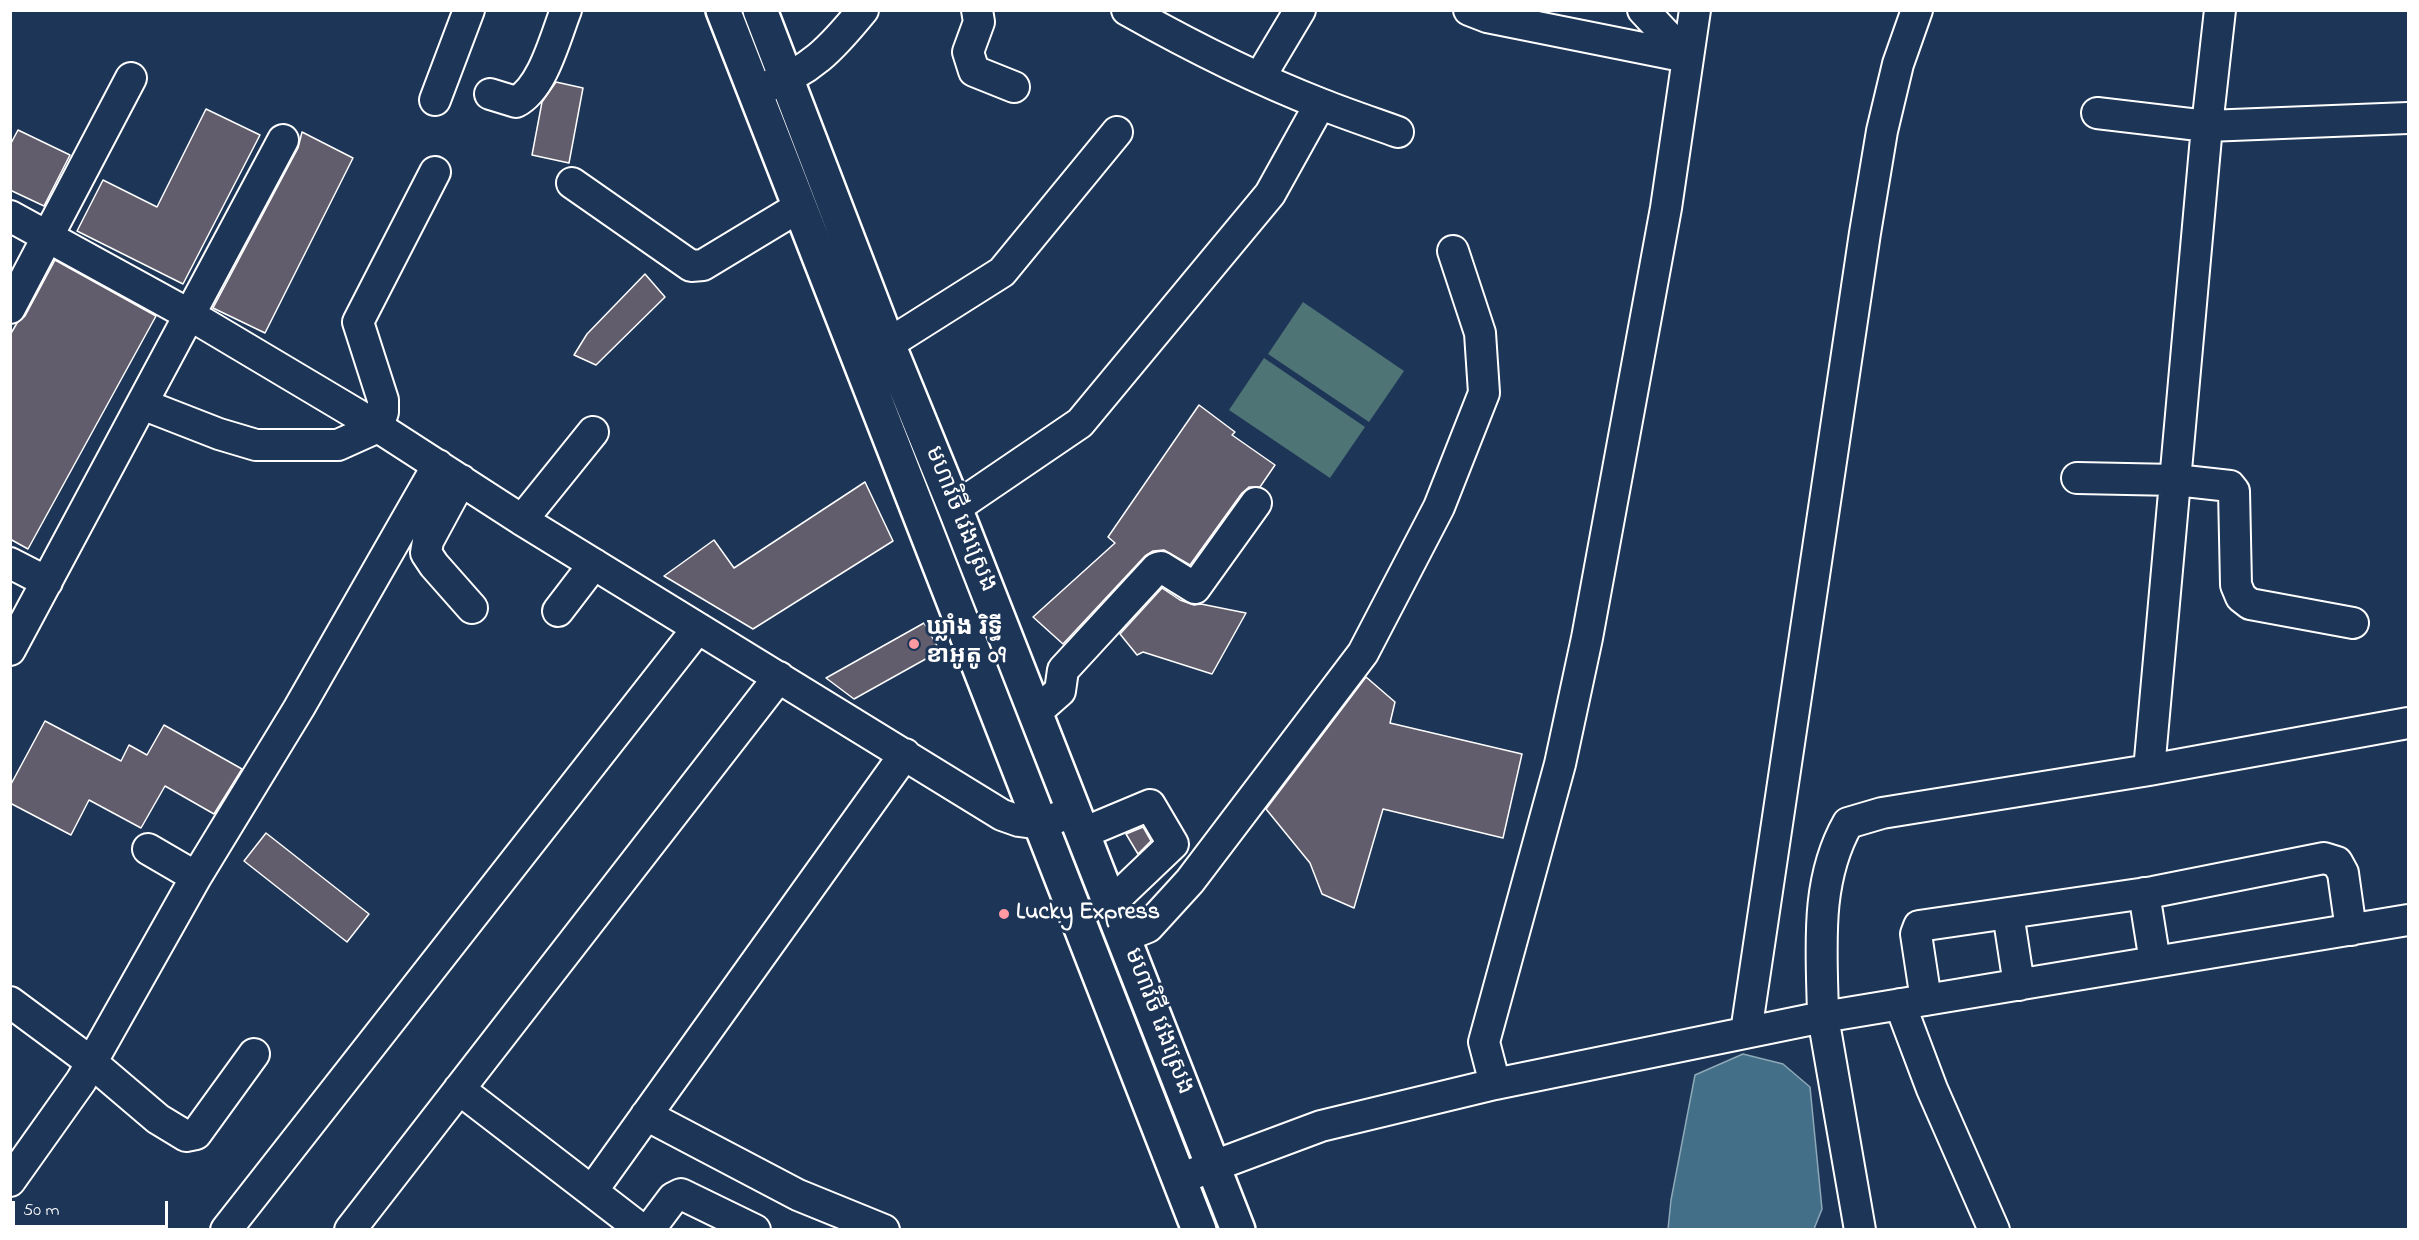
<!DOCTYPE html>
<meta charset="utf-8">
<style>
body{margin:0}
#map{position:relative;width:2419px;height:1240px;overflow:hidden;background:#1d3557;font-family:"Indie Flower",sans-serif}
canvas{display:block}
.frame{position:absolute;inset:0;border:12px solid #fff;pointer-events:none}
.scale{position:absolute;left:12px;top:1201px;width:156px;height:27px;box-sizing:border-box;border:3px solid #fff;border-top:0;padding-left:8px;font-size:18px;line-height:21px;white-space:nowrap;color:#fff;-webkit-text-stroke:4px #1d3557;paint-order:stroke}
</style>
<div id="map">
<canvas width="2419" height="1240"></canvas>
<div class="frame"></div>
<div class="scale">50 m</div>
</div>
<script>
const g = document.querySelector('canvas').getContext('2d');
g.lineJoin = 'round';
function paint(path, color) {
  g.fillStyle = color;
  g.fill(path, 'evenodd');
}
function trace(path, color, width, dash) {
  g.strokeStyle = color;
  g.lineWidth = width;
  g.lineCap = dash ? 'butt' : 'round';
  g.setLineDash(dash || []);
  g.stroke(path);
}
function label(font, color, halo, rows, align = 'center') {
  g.font = font + ' "Indie Flower","Noto Sans Khmer",sans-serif';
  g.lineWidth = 6;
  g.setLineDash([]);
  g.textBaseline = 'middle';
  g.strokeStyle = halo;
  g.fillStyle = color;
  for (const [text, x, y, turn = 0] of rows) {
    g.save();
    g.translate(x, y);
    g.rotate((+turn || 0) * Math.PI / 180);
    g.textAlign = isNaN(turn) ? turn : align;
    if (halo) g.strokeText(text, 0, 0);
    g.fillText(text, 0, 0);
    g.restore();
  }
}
paint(new Path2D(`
 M1303,302L1404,371L1369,422L1268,354Z
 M1264,358L1365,427L1330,478L1229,410Z`), '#4e7476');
const water = new Path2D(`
 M1743,1054L1783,1064L1810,1087L1822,1209L1814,1229H1668L1671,1200L1695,1075Z`);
paint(water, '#436f88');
trace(water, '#8ea9b8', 1.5);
const building = new Path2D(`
 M556,82L583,88L569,163L532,155L542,102Z
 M206,109L260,135L183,284L77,231L103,180L157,207Z
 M18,130L70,155L44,206L10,190V145Z
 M302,132L353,158L265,333L213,308L298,148Z
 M55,260L156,316L28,549L10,539V335L17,323L25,316Z
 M645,274L665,297L596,365L574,355L587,334Z
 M1199,405L1235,432L1232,435L1275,465L1260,487H1249L1242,493L1190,565L1164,550L1153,551L1145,556L1063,644L1033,617L1115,543L1108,537Z
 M865,482L893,541L753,629L664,576L714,540L734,568Z
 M1162,588L1180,600L1194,605L1201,604L1246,613L1212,674L1143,652L1137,655L1120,634Z
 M924,623L940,651L854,699L826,678Z
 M1366,677L1395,702L1390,723L1522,754L1503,838L1383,809L1354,908L1322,894L1310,863L1266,809Z
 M45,721L121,761L129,745L147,755L164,725L242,769L214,814L165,786L141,828L89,800L71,835L10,803V786Z
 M1143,827L1151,841L1138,854L1126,834Z
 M266,833L369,914L347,942L244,861Z`);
paint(building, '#615d6d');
trace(building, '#fff', 1.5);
const minor = new Path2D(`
 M977,10L979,22L968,52L974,71L1014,87
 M1127,10C1189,45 1254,78 1321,104C1346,114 1373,123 1398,132
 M1469,10L1487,17L1687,57
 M1643,10L1687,57
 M1260,77L1300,10
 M763,88C810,72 832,48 863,10
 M490,94L516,102C543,88 555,38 566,10
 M435,100L469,10
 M2097,113L2207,126L2408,118
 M572,183L691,266L703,265L799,207
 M10,216L190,315L378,427L522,520L1002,815L1019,821L1041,824L1074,811
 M10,308L131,78
 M888,344L1002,272L1117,132
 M142,404L219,434L256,445H338L378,427L383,412V400L358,322L435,172
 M2077,478L2176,480L2230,486L2234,491L2236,585L2241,597L2250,604L2353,623
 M461,480L428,541L426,553L434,565L472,608
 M955,508L1080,423L1270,194L1320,104
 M522,520L593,432
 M10,563L47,582
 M558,611L594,564
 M10,650L283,140
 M1035,713L1060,691L1063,670L1157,568L1161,567L1195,588L1256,503
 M2408,723L2149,770L1882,813L1848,823C1814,883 1822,951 1823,1017L2408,920
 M2149,770L2207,126L2220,10
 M1083,833L1150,805L1173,844L1110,904
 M148,849L196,877
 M2144,893L2155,962
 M2008,913L2019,985
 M1123,937L1148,927L1190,881L1363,653L1439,507L1484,393L1480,333L1453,251
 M1926,1000L1916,934L1919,926L2153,892L2324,858L2337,862L2343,873L2351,930
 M10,1002L91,1062L158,1119L186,1136L196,1134L254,1054
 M1900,1004L1932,1089L1994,1230
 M1746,1032L1865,233L1882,131L1898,64L1917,10
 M1495,1084L1484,1042L1560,764L1587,638L1666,208L1695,10
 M459,1089L642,1230
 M646,1115L798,1195L884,1230
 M1179,1179L1321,1126L1495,1084L1823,1017L1860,1230
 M10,1181L81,1081L196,877L299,708L438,465
 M592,1191L905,754
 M226,1230L698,628
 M350,1230L779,677
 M649,1230L673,1198L681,1194L755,1230`);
const major = new Path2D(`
 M723,10L1199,1230
 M760,10L888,344L955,508L1238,1230`);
trace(minor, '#fff', 34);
trace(major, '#fff', 38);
trace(minor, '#1d3557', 30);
trace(major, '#1d3557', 33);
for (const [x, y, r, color] of [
 [914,644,6,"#ff9aa2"],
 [1004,914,6,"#ff9aa2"]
]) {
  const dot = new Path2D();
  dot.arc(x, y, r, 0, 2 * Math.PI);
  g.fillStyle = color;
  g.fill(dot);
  trace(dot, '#1d3557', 2);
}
label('24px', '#fff', '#1d3557', [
 ["មហាវិថី វេងស្រេង",959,520,68],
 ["មហាវិថី វេងស្រេង",1157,1022,69]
]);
label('bold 24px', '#fff', '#1d3557', [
 ["ឃ្លាំង រិទ្ធី",926,630],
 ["ខាអូតូ 09",926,658],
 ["Lucky Express",1016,914]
], 'left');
</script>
